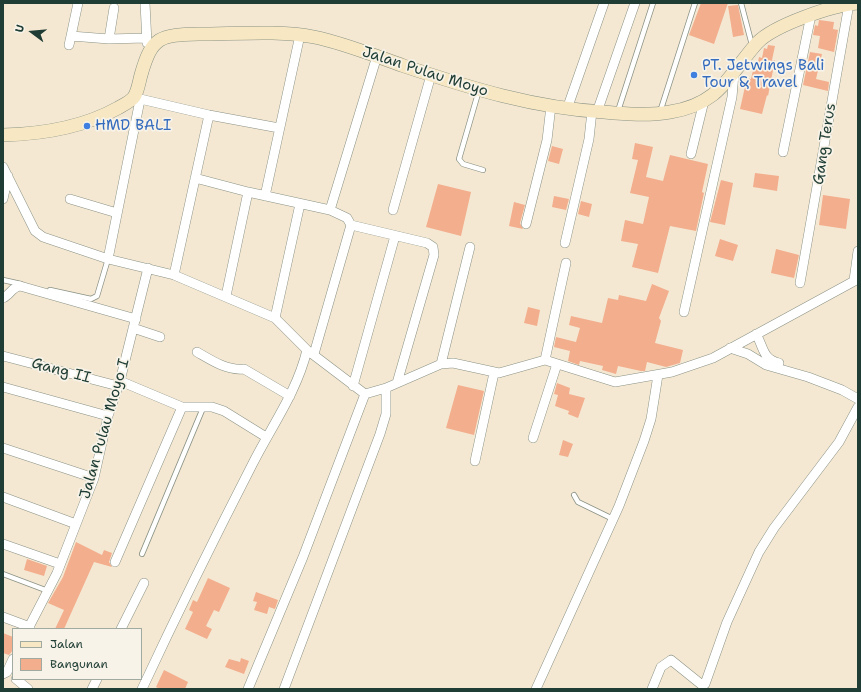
<!DOCTYPE html>
<style>
body{margin:0}
#map{position:relative;width:861px;height:692px;overflow:hidden;background:#f5e8d3;font-family:"Shantell Sans",sans-serif}
canvas{display:block}
.frame{position:absolute;inset:0;border:4px solid #1f3d34;pointer-events:none}
.legend{position:absolute;left:12px;top:628px;width:130px;height:52px;box-sizing:border-box;background:#f7f3e8;border:1px solid #a1aaa0;margin:0;padding:5px 7px;list-style:none;font-size:12px;color:#1f3d34}
.legend li{display:flex;align-items:center;gap:8px;height:20px}
.legend b{width:20px;border:1px solid #a1aaa0}
.north{position:absolute;left:12px;top:12px;width:40px;height:40px;-webkit-text-stroke:3px #f7f3e8;paint-order:stroke;rotate:286deg;font-size:11px;font-weight:700;line-height:16px;text-align:center;color:#1f3d34}
.north::after{content:'';display:block;margin:auto;width:14px;height:18px;background:#1f3d34;clip-path:polygon(50% 0,100% 100%,50% 72%,0 100%)}
</style>
<div id="map">
<canvas width="861" height="692"></canvas>
<div class="frame"></div>
<ul class="legend">
<li><b style="height:5px;background:#f7e8c3"></b>Jalan</li>
<li><b style="height:11px;background:#f2ae8d"></b>Bangunan</li>
</ul>
<div class="north">U</div>
</div>
<script>
const g = document.querySelector('canvas').getContext('2d');
g.lineJoin = 'round';
function paint(path, color) {
  g.fillStyle = color;
  g.fill(path, 'evenodd');
}
function trace(path, color, width, dash) {
  g.strokeStyle = color;
  g.lineWidth = width;
  g.lineCap = dash ? 'butt' : 'round';
  g.setLineDash(dash || []);
  g.stroke(path);
}
function label(font, color, halo, rows, align = 'center') {
  g.font = font + ' "Shantell Sans",sans-serif';
  g.lineWidth = 3.5;
  g.setLineDash([]);
  g.textBaseline = 'middle';
  g.strokeStyle = halo;
  g.fillStyle = color;
  for (const [text, x, y, turn = 0] of rows) {
    g.save();
    g.translate(x, y);
    g.rotate((+turn || 0) * Math.PI / 180);
    g.textAlign = isNaN(turn) ? turn : align;
    if (halo) g.strokeText(text, 0, 0);
    g.fillText(text, 0, 0);
    g.restore();
  }
}
paint(new Path2D(`
 M701,3H728L714,44L689,35Z
 M738,5L744,35L733,37L728,6Z
 M819,20L834,22L833,29L838,30L834,52L818,48L820,36L813,35L815,25L818,26Z
 M768,45L775,46L772,60H775L768,96L767,95L762,114L740,109L747,78L751,79L754,66L757,67L759,57L762,58L764,48L767,49Z
 M810,52L822,54L816,79L829,82L828,91L803,85Z
 M635,143L653,147L646,177L663,181L670,155L708,164L702,192L704,193L696,231L670,226L658,273L632,267L638,244L621,241L625,220L643,224L649,197L630,193L638,160L632,159Z
 M552,146L563,149L559,164L548,161Z
 M755,173L779,176L777,191L753,187Z
 M721,180L733,183L725,225L710,222Z
 M438,184L471,192L461,236L426,227Z
 M823,195L850,199L846,229L819,225Z
 M554,196L569,199L566,210L552,207Z
 M581,201L592,204L589,217L578,214Z
 M514,202L525,205L520,223L523,229L509,226Z
 M720,239L738,245L733,261L715,256Z
 M776,249L799,255L794,278L771,273Z
 M652,284L669,291L659,318L661,321L655,343L683,350L680,363L666,367L647,362L645,371H641L618,366L616,374L602,370L603,366L580,361L579,365L568,361L570,351L554,347L556,337L576,342L580,328L569,325L571,316L602,323L608,298L618,300L619,295L646,301Z
 M528,307L540,310L537,326L524,323Z
 M557,383L570,388L569,394L585,398L578,418L568,414L569,411L555,406L558,395L554,394Z
 M458,385L484,391L474,435L446,428Z
 M563,440L573,444L568,457L559,455Z
 M76,542L102,555L104,550L112,553L109,562L112,567L94,562L64,629H55L64,610L48,603L63,577Z
 M27,559L47,566L44,576L24,570Z
 M208,578L230,588L219,612L214,610L206,626L212,629L207,639L185,629L193,612L189,610L193,600L197,602Z
 M256,592L278,600L275,609L269,607L267,614L254,610L257,602L253,601Z
 M3,633L13,637V650L9,655L3,653Z
 M241,658L249,661L244,674L225,667L229,659L240,662Z
 M164,670L188,682L185,689H160L156,687Z`), '#f2ae8d');
const lane = new Path2D(`
 M741,3L752,45
 M479,90L459,159L463,164L483,170
 M618,111L653,3
 M660,112L695,3
 M3,280L21,284
 M50,290L91,299L97,296L108,259
 M574,495L578,502L613,519
 M142,554L203,408
 M3,574L48,591`);
const street = new Path2D(`
 M145,3L147,43
 M71,36L78,3
 M109,39L114,8
 M69,45L71,36L109,39L145,38
 M136,98L209,115L279,128
 M567,109L604,3
 M597,112L635,3
 M783,152L811,15
 M691,154L704,101
 M3,167L35,231L43,237L108,259L174,275L275,318L307,350L365,394L386,388L441,364L453,363L499,373L545,360L615,382L672,372L713,358L858,279
 M195,178L248,192L330,210L347,218L351,225L427,243L433,247L434,255L397,383
 M265,196L300,35
 M3,199L8,176
 M70,199L117,213
 M330,210L377,56
 M393,210L431,75
 M526,224L547,140L551,106
 M565,243L589,139L592,111
 M108,259L140,100
 M174,275L209,115
 M854,280L858,251
 M800,283L849,4
 M226,296L248,192
 M3,298C10,295 12,287 20,286L136,319
 M684,312L732,97L734,74
 M275,318L300,204
 M133,328L160,337
 M756,334C764,347 762,359 779,363
 M730,348L748,354L766,365L808,377L842,390L858,399
 M197,352C211,360 227,371 244,369L290,396
 M314,354L351,225
 M3,356L118,386
 M545,360L566,263
 M441,364L470,247
 M120,381L182,407H212L224,411L266,437
 M353,386L395,236
 M3,387L108,416
 M533,438L557,364
 M3,448L94,478
 M475,461L494,373
 M3,497L76,524
 M3,544L60,564
 M115,562L182,407
 M3,617L30,627
 M28,629L57,573L94,478L108,416L120,381L148,268
 M121,629L144,583
 M3,674L7,672L13,659
 M16,679L28,689
 M92,689L97,679
 M142,689C177,614 214,539 252,465C271,427 297,392 307,350
 M248,689L303,557L365,394
 M284,689L380,434L386,414V388
 M536,689L619,506L644,441L651,419L658,375
 M652,689L661,667L671,660L702,685L705,684L727,622L759,552L774,528L839,442L858,407`);
const secondary = new Path2D(`
 M3,135C42,134 84,127 118,108C123,105 130,102 134,97C138,91 139,82 141,75C152,36 160,35 199,34C234,34 280,30 314,37C344,43 375,56 404,66C470,88 534,108 604,112C626,114 648,116 670,112C720,104 728,76 757,43C774,25 833,5 858,3`);
trace(lane, '#8a9284', 6);
trace(street, '#8a9284', 10);
trace(secondary, '#8a9284', 14);
trace(lane, '#fff', 4.5);
trace(street, '#fff', 9);
trace(secondary, '#f7e8c3', 13);
for (const [x, y, r, color] of [
 [694,75,4,"#3f7fe0"],
 [87,126,4,"#3f7fe0"]
]) {
  const dot = new Path2D();
  dot.arc(x, y, r, 0, 2 * Math.PI);
  g.fillStyle = color;
  g.fill(dot);
  trace(dot, '#f7f3e8', 1.5);
}
label('15px', '#366cbe', '#f7f3e8', [
 ["PT. Jetwings Bali",702,66],
 ["Tour & Travel",702,83],
 ["HMD BALI",95,126]
], 'left');
label('15px', '#1f3d34', '#f7f3e8', [
 ["Jalan Pulau Moyo",425,72,18],
 ["Gang Terus",825,144,-81],
 ["Gang II",61,371,15],
 ["Jalan Pulau Moyo I",105,429,-74]
]);
</script>
